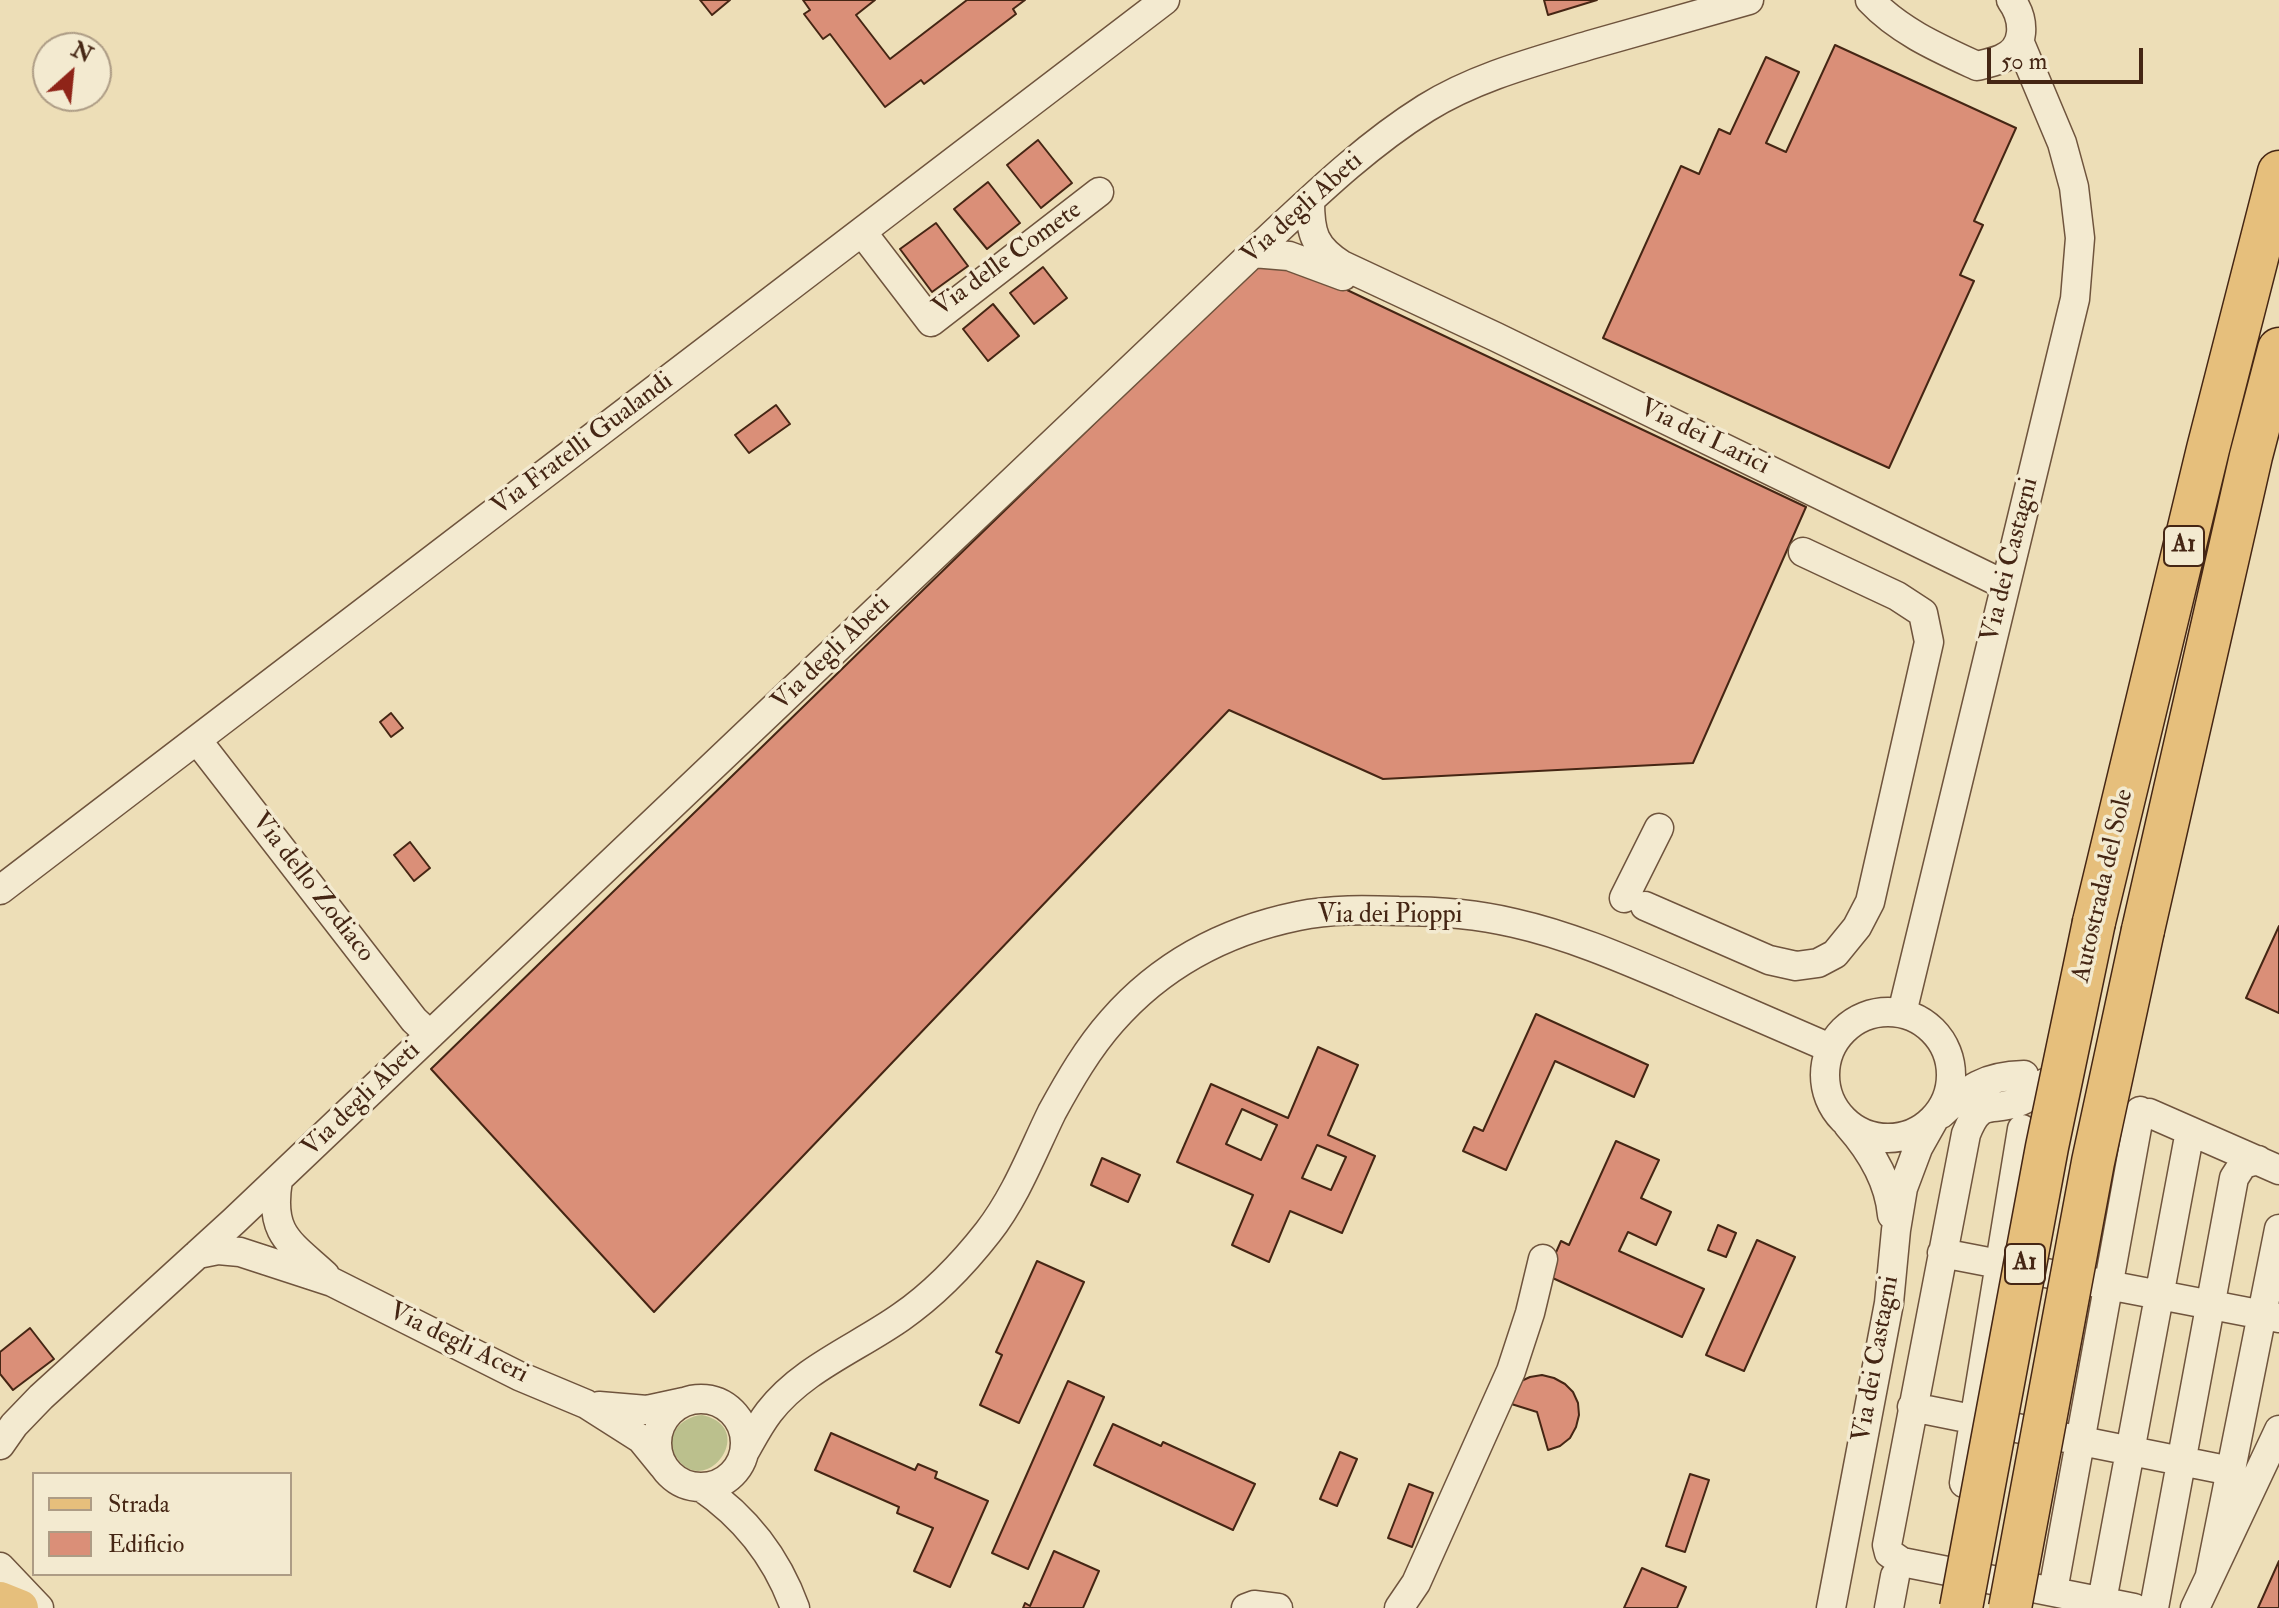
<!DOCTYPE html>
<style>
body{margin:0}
#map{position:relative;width:2279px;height:1608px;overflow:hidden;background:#eddeb7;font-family:"IM FELL Double Pica",serif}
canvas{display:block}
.legend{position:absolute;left:32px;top:1472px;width:260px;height:104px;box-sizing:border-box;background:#f3ead0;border:2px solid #ad9c85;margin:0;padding:10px 14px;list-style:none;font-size:24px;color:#452614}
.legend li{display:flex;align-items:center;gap:16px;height:40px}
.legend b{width:40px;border:2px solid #ad9c85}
.north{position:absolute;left:32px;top:32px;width:80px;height:80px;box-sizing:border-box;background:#f3ead0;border:2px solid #ad9c85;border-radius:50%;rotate:27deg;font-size:22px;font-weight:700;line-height:32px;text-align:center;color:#452614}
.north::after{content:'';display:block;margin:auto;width:28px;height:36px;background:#8f2418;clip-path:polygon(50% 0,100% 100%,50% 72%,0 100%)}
.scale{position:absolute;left:1987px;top:48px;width:156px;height:36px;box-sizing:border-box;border:4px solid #452614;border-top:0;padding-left:10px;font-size:24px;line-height:28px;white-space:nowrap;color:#452614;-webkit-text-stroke:6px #f3ead0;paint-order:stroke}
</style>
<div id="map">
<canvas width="2279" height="1608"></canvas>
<ul class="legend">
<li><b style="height:10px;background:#e6bf7c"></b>Strada</li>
<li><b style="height:22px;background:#da8f78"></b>Edificio</li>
</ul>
<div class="north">N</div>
<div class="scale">50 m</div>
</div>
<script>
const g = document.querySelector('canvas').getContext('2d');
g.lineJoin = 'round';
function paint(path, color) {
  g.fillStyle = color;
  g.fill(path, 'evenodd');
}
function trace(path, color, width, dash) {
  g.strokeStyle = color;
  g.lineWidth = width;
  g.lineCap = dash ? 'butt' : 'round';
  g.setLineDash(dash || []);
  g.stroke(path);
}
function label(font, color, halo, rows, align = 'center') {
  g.font = font + ' "IM FELL Double Pica",serif';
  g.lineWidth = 7;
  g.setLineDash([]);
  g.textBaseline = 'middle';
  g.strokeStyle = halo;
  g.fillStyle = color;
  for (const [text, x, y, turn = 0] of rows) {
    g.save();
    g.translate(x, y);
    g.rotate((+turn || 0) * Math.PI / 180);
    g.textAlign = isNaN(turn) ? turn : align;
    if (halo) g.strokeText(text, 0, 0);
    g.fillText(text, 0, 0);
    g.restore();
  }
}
paint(new Path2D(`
 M702,1415C760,1428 705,1500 677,1458C662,1438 680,1417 702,1415Z`), '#bbc08d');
const building = new Path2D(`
 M700,0H730L712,15Z
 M803,0H875L856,15L890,59L967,0H1025L1013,9L1016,14L924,84L921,80L885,107L830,34L823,39L804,14L810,10Z
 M1544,0H1597L1548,15Z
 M1835,45L2016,128L1974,221L1983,225L1960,275L1974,281L1889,468L1603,338L1681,166L1699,174L1719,129L1730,134L1766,57L1799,72L1766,143L1786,152Z
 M1038,140L1072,183L1041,208L1007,165Z
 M988,182L1020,223L987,249L954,209Z
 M936,223L968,266L932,292L900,249Z
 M1290,263L1806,507L1693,763L1383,779L1229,710L654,1312L431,1069L1258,264Z
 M1043,267L1067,298L1034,324L1010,293Z
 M993,304L1019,336L988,361L963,329Z
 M776,405L790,424L749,453L735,435Z
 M391,713L403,728L391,737L380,722Z
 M410,842L430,868L414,881L394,855Z
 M2279,926V1013L2246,998Z
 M1536,1014L1648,1065L1634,1097L1555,1061L1506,1170L1463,1151L1474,1127L1483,1131Z
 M1318,1047L1358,1065L1328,1135L1375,1156L1342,1233L1290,1211L1269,1262L1232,1245L1253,1195L1177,1162L1211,1084L1288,1118ZM1242,1109L1277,1125L1261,1160L1226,1144ZM1317,1145L1346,1157L1331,1190L1302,1178Z
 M1616,1141L1659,1160L1641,1198L1671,1212L1656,1245L1628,1232L1619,1251L1704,1289L1682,1337L1546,1275L1561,1241L1569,1245Z
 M1102,1158L1140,1175L1128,1202L1091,1185Z
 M1718,1225L1736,1233L1726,1257L1708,1250Z
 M1757,1240L1795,1257L1744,1371L1706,1355Z
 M1037,1261L1084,1282L1019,1423L980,1405L1002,1355L996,1352Z
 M30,1328L54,1359L13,1390L0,1374V1352Z
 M1542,1375L1554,1378L1565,1384L1573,1392L1578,1403L1579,1415L1576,1427L1570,1438L1560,1446L1548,1450L1537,1412L1505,1402L1519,1382L1530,1377Z
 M1068,1381L1104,1397L1028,1569L992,1553Z
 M1113,1424L1161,1446L1163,1442L1255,1484L1233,1530L1094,1465Z
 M831,1433L915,1470L918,1464L937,1472L935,1478L988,1501L950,1587L914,1571L933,1528L897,1513L899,1507L815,1470Z
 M1340,1452L1357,1459L1337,1506L1320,1499Z
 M1690,1474L1709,1480L1685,1552L1666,1546Z
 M1409,1484L1433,1493L1412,1547L1388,1538Z
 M1054,1551L1099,1571L1083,1608H1023L1025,1603L1030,1606Z
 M2279,1561V1608H2258Z
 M1642,1568L1686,1587L1677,1608H1624Z`);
paint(building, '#da8f78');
trace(building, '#452614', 2);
const minor = new Path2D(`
 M1870,0C1899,31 1938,48 1977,66C1985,64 1994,62 2001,59C2027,49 2025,19 2011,0
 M1310,201C1310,233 1314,247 1342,265L1496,337L2005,585
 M862,232L931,322L1099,192
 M1253,253L1289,256L1343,276
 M197,740L414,1020L430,1035
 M0,890L1165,0
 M1624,898L1659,828
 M1645,906L1769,960L1796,966L1818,963L1835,954L1857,927L1870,902L1929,642L1923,613L1897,596L1803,552
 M1825 1075a63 63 0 1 1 126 0a63 63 0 1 1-126 0Z
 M1902,1013L2075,299L2080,238L2074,187L2062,143L2020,43
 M2045,1083C2037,1090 2028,1099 2018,1102C1991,1113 1981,1096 1966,1134L1887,1545L1889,1553L1902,1562L2134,1608
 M2149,1113L2279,1170
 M1941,1114C1969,1088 1984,1076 2024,1075
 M1848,1125C1871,1151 1889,1180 1892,1215
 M278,1180C269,1234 289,1242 325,1275
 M1942,1253L2279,1318
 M198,1254L218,1250L240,1252L332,1282L519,1376L586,1404L641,1439L663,1466
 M657 1443a44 44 0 1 1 88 0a44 44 0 1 1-88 0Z
 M599,1406L647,1410L684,1402
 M1912,1407L2231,1471
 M0,1445L14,1425L41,1397L234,1221L1253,253C1308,202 1362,148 1426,108C1476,77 1534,62 1590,45C1643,30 1696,15 1749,0
 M744,1453C752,1439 759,1425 769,1412C802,1369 857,1348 901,1317C934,1294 963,1264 988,1232C1016,1196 1032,1153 1052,1112C1069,1081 1088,1048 1112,1021C1161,965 1225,931 1298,916C1331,909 1366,910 1399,911C1438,911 1476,914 1514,923C1572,936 1626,960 1680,983C1730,1005 1780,1026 1830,1048
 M1964,1483L2022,1129
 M701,1487C745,1517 777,1558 795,1608
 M0,1567L39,1608
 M2210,1575L2279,1229
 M2053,1591L2140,1111
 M2102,1601L2190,1131
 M1246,1608L1254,1605L1278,1608
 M1399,1608L1416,1583L1511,1371L1530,1313L1543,1259
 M1831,1608L1889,1303L1896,1230L1903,1188L1918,1148L1936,1116
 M1889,1608L1895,1576
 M2154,1608L2234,1178L2243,1164L2258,1160
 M2195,1608L2279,1430`);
const major = new Path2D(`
 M0,1600L20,1608`);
const highway = new Path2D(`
 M2094,922L2208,449L2279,172
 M2143,930L2251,456L2279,349`);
trace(minor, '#6f543d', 31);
trace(major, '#452614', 39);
trace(highway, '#452614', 45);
trace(minor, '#f3ead0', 28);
trace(major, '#e6bf7c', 36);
trace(highway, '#e6bf7c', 42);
const highwayBridge = new Path2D(`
 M1961,1608L2047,1147L2094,922
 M2010,1608L2093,1162L2143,930`);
trace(highwayBridge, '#452614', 45, []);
trace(highwayBridge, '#e6bf7c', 42);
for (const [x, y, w] of [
 [2184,546,40],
 [2025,1264,40]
]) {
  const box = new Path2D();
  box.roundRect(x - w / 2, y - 20, w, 40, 6);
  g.fillStyle = '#f3ead0';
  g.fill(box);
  trace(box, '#452614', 2);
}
label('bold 24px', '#452614', null, [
 ["A1",2184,546],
 ["A1",2025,1264]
]);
label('26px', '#452614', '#f3ead0', [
 ["Via degli Abeti",1303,209,-42],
 ["Via delle Comete",1008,260,-36],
 ["Via dei Larici",1704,438,26],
 ["Via Fratelli Gualandi",583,445,-37],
 ["Via dei Castagni",2011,560,-76],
 ["Via degli Abeti",832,654,-44],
 ["Autostrada del Sole",2104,886,-77],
 ["Via dello Zodiaco",312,888,52],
 ["Via dei Pioppi",1390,916],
 ["Via degli Abeti",362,1100,-44],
 ["Via degli Aceri",458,1344,26],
 ["Via dei Castagni",1877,1359,-80]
]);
</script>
